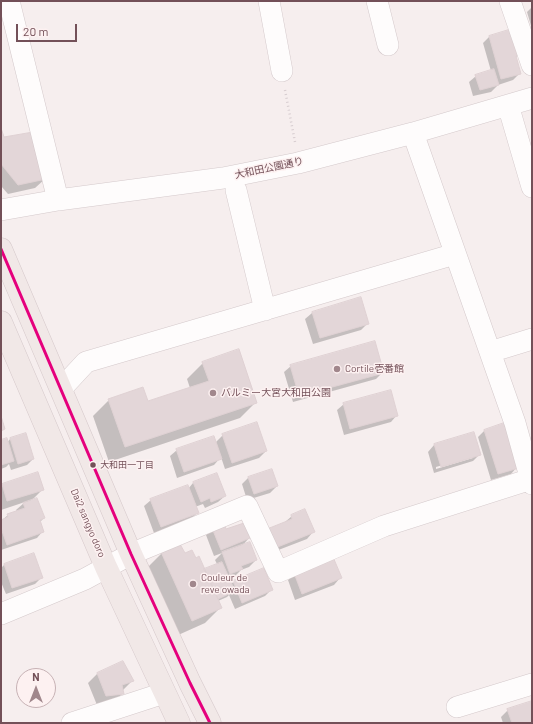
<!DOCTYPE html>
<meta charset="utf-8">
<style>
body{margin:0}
#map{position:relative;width:533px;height:724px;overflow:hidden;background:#f6eeee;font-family:Barlow,sans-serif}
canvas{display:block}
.frame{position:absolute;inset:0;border:2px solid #735058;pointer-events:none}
.north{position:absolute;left:16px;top:668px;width:40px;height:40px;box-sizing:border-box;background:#fdf1f1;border:1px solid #c6b1b4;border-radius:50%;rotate:0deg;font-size:11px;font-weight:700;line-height:16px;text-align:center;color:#735058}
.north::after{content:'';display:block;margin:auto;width:14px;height:18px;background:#a1878c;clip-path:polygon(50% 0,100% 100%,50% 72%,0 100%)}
.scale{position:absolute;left:16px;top:24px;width:61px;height:18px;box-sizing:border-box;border:2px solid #735058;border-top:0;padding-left:5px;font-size:12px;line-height:14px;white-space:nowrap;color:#735058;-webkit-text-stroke:3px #fdf1f1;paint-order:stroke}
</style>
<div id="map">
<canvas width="533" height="724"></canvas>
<div class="frame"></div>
<div class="north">N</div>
<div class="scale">20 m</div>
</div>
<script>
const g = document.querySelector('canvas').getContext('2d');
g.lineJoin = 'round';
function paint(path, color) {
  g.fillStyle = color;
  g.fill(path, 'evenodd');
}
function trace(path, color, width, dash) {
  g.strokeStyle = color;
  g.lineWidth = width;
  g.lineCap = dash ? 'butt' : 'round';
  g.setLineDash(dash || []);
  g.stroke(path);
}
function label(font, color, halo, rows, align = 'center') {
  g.font = font + ' Barlow,"Noto Sans JP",sans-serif';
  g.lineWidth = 3;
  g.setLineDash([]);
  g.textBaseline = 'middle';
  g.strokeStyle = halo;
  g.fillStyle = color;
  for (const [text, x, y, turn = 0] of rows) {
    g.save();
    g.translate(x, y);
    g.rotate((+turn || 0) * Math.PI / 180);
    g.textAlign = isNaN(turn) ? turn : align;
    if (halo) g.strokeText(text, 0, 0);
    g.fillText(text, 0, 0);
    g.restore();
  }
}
paint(new Path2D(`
 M532,7V29L527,12Z
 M489,37L518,55L515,58L520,73L513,80L498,85L491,92L473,96L469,82L476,76L491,71L483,43Z
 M1,132L3,139L45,179L35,188L8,194L1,186Z
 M360,298L368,323L361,330L313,344L305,319L312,313Z
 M203,363L256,402L240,418L109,462L93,416L109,400L148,402L190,388L187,379Z
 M291,366L383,372L376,379L293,402L284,372Z
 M344,404L397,415L391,422L344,435L337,410Z
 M485,430L517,467L511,474L491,480L478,437Z
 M473,434L480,454L473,461L434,473L428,452L434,445ZM473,456V458L436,469V467Z
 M223,435L266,451L259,458L225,469L221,457L214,465L177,478L170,456L177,450L215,443Z
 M10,439L33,459L27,465L11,470L9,464L6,467L1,469V441L7,443Z
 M38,473L43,489L31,501L44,518L40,522L43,531L37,538L1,550V521L8,515L17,512L16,510L25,502L1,510V486L2,485Z
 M216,474L225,496L218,502L205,508L203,504L195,507L197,513L191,519L154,533L144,506L151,500L188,489L193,483Z
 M248,478L277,486L270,493L247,500L242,484Z
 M292,516L313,532L307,539L268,554L285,522Z
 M213,528L226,531L249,538L242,546L256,560L249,567L241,570L235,576L228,578L231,584L233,582L271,590L265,596L235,609L229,595L227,597L218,601L221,607L205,623L176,636L146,569L162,553L184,555L204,570L217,564L215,560L222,553L214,556L206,535Z
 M34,555L42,577L35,584L6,594L1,582V568L4,565Z
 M294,574L340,578L334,585L295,600L288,580Z
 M97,674L133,680L122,691L123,693L113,703L97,705L88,683Z
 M532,702V723H503L501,717L508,710Z`), '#0003');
const building = new Path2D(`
 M512,29L520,55L516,56L521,74L501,79L489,36Z
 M494,69L499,85L480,90L475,75Z
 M1,128L4,137L33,132L46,179L18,185L1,164Z
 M361,297L369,324L320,338L312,312Z
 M375,341L384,373L299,396L290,365Z
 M239,349L257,403L125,447L108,399L143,387L148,401L209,381L202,362Z
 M391,390L398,416L350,429L343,403Z
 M1,416L5,429L1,431Z
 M257,422L267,451L232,463L222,434Z
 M504,423L519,468L498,474L484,430Z
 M474,432L481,455L441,467L434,444Z
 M26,433L34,459L18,464L10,438Z
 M214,436L222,459L184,472L176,449Z
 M7,438L14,461L1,465V440Z
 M272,469L278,486L254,494L248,477Z
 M38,472L44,490L7,501L2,484Z
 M217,473L226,496L211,502L210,498L201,502L193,482Z
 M188,485L199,513L161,527L150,499Z
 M37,498L45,518L40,520L44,532L7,545L1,528V520L8,517L7,514L25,508L23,503Z
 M305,509L315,532L275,548L267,529L292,519L291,515Z
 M224,523L226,529L244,523L250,538L221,550L212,528Z
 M250,542L257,560L241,566L243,569L230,574L222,552Z
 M180,544L185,553L192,550L196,558L199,556L222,608L192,621L161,552Z
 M34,553L43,578L12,588L4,564Z
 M333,557L342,578L302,594L294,573Z
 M222,562L235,591L218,599L204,569Z
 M264,568L273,590L242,603L233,581Z
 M123,661L134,681L122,685L124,694L106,696L97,673Z
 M532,701V723H512L507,709Z`);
paint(building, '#e3d6d8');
trace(building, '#dfd1d3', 1);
const minor = new Path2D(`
 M9,1L58,200
 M269,1L282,71
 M377,1L388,45
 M510,1L532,65
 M508,105L532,187
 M413,133L490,352L515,423L532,484
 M236,190L265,310
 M1,210L58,200L223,178L298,163L413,133L532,98
 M490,352L532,339
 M61,389L86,362L455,254
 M1,614L85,579L131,554L247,506L278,572L384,526L531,479
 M457,707L532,684
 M72,723L164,693`);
const major = new Path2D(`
 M1,249L131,554L190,683L210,723
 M1,322L106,567L179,723`);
trace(minor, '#d4c9cb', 22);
trace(major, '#d5c8ca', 23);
trace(new Path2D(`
 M285,90L295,142`), '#d7cdd0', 2.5, [1, 3]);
trace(minor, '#fefcfc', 21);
trace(major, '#f1e8e7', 22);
trace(new Path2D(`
 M1,249L131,554L190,683L210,723`), '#e5007d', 3);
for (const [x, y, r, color] of [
 [337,369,4,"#a1878c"],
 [213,393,4,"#a1878c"],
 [93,465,3.5,"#735058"],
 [193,584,4,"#a1878c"]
]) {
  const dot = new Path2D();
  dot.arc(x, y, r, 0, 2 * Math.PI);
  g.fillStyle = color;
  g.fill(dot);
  trace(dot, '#fdf1f1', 1.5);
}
label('9px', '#735058', '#fdf1f1', [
 ["大和田一丁目",100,465]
], 'left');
label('10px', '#735058', '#fdf1f1', [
 ["大和田公園通り",269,168,-12],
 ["Dai2 sangyo doro",88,523,67]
]);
label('10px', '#735058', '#fdf1f1', [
 ["Cortile壱番館",345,369],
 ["バルミー大宮大和田公園",221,393],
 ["Couleur de",201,578],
 ["reve owada",201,590]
], 'left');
</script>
